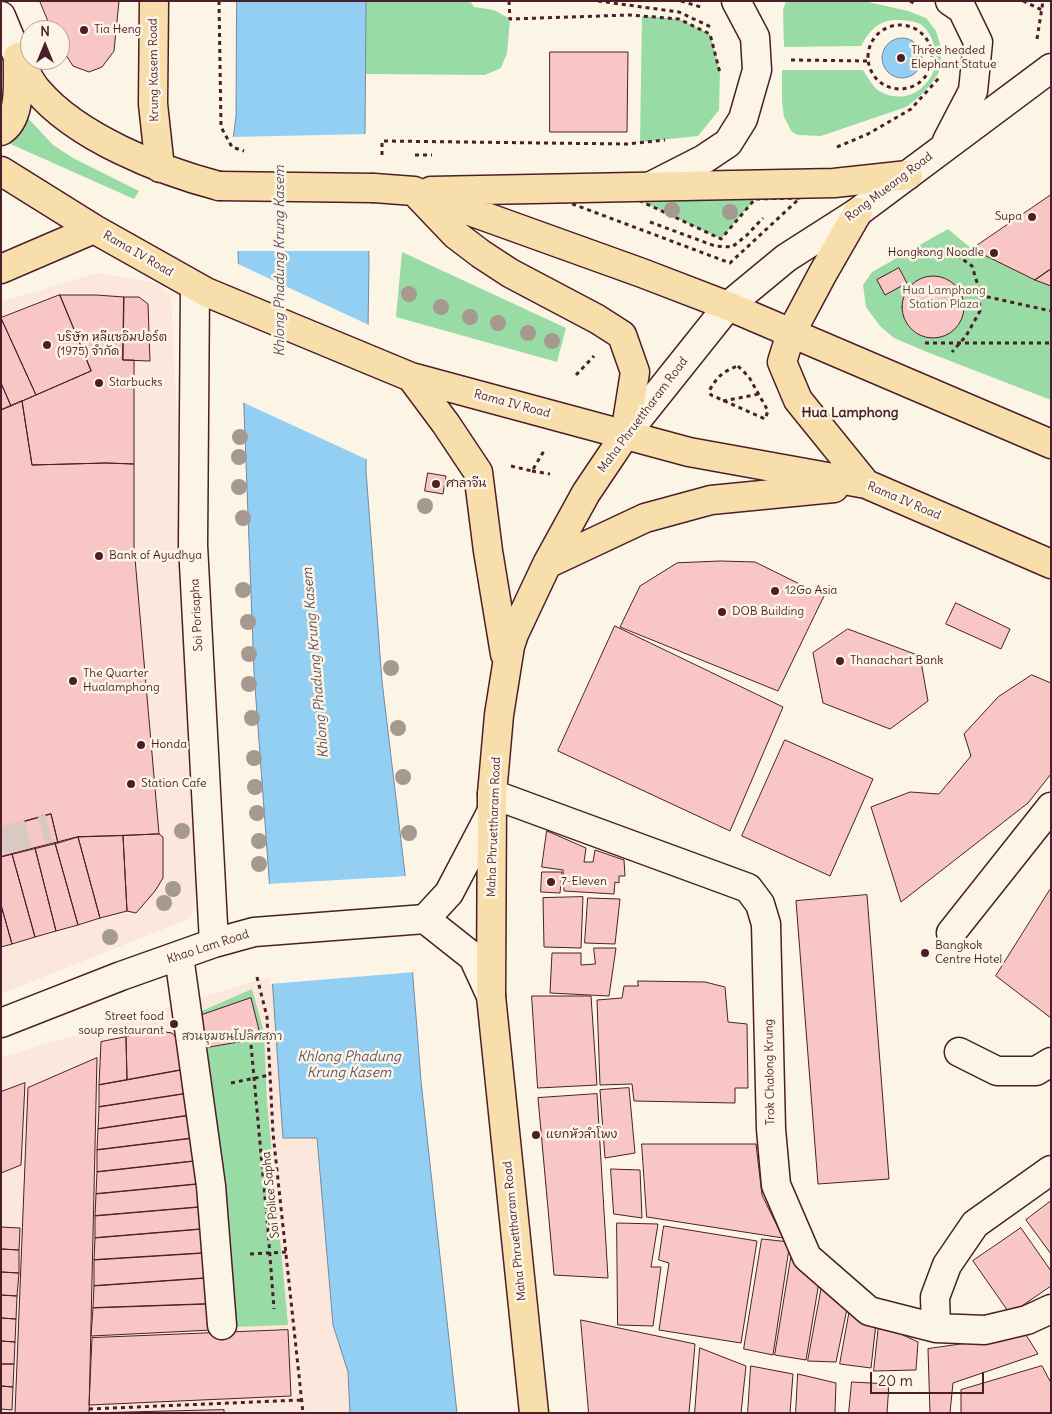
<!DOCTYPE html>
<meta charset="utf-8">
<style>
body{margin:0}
#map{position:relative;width:1052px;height:1414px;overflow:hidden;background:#fcf5e5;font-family:Delius,sans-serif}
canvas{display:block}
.frame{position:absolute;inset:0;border:2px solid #4a1f2b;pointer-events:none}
.north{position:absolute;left:20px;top:20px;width:50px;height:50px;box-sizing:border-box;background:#fcf5e5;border:1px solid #b59f9b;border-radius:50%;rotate:0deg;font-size:14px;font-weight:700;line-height:20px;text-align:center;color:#4a1f2b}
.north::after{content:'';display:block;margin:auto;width:18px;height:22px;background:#4a1f2b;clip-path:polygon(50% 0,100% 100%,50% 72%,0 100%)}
.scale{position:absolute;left:870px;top:1372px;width:114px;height:22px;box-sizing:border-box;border:2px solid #4a1f2b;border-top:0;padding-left:6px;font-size:15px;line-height:18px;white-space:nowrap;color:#4a1f2b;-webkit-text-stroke:4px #fcf5e5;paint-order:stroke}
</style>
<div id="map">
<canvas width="1052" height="1414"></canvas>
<div class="frame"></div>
<div class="north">N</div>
<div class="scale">20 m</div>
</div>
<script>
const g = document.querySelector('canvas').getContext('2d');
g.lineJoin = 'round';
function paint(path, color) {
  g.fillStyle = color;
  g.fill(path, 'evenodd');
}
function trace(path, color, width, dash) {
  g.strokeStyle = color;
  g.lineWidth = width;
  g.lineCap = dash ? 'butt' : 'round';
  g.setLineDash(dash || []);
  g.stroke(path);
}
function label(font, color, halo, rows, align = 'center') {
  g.font = font + ' Delius,"Playpen Sans Thai",sans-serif';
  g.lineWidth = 5;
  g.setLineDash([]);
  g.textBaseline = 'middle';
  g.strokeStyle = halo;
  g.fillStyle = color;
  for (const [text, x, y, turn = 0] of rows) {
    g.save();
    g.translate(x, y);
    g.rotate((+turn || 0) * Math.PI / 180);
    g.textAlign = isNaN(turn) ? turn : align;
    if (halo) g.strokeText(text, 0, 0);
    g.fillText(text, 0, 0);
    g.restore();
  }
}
paint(new Path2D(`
 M97,273L157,283L171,295L200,877L191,918L1,994V302Z
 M272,976L283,1138H316L333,1325L348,1372L350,1413H1V1058L22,1051Z`), '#fbe7db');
paint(new Path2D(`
 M366,1H470L474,7L494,10L510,19L507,53L501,68L485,75L365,74Z
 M786,1H864L908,11L926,18L936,31L941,47V59L938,74L931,84L919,97L906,107L821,136L798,135L792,132L784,117L782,102V70H863C867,76 873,87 879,91C902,104 925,93 934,70C940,56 932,29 918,23C912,21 905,20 899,20C879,19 870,30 861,46L784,47L783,10Z
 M642,16L679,19L710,34L720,72L719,110L698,136L640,142Z
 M27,117L53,145L73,158L139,191L134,199L6,142C20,139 22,129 27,117Z
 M632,197L755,199L721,239Z
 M948,229L972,249L1051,286V400L927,352L894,338L880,326L866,307L863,285L872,272Z
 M402,252L566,328L557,362L396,317Z
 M252,989L264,1032L267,1102L288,1325L234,1327L195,1014Z`), '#99dba5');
const water = new Path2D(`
 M237,1H366L365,134L369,261L366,471L382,681L405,874L421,1081L457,1413H350L348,1372L333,1325L317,1138H283L267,903L270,891L254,673L237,226L232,147L236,116Z
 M882 58a20 20 0 1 1 40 0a20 20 0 1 1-40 0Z`);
paint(water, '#93cef3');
trace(water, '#7688a3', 1);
paint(new Path2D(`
 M368,134L372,251H235L230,148L231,137Z
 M236,263L371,326L368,460L240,401Z
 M408,876L415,972L270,984L265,903L268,891L267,884Z`), '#fcf5e5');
const building = new Path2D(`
 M40,1H119L114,51L102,67L89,72L73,66L60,46V30H52Z
 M550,52H628L627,132H550Z
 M1051,195V269L1035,280L972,249Z
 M899,268L907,283L885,295L877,280Z
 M1051,269V286L1035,280Z
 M902 307a31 31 0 1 1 62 0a31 31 0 1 1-62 0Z
 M60,295H96L124,297L123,360H134V464L106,463L32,465L22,401L91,371Z
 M60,295L91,371L36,395L1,318Z
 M124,297H139L148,304L150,361L123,360Z
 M1,318L36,395L11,406L1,383Z
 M1,383L11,406L1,410Z
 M22,401L32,465L106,463L134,464V547L159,834L78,837L58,843L51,814L1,828V410Z
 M428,473L446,476L443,494L425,491Z
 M721,561L755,562L824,596L778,691L620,627L640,586L677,563Z
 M956,603L1010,629L1001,649L946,624Z
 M615,626L783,707L730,831L558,751Z
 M848,629L920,656L928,701L890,729L823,703L813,653Z
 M1032,675L1051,683V774L1028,803L901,902L871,807L910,792L939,794L971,756L964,734L998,697Z
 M785,740L873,779L830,876L742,836Z
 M51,814L58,843L1,857V828Z
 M547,831L586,848L584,862H593L595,850L624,860L625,876H619V883L615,882L614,894L564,891L563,870L542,867Z
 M159,834L163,837V878L155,891L136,913L127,911L123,836Z
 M123,836L127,911L100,918L78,837Z
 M78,837L100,918L78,925L55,843Z
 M55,843L78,925L56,931L35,848Z
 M35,848L56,931L35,937L12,854Z
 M12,854L35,937L12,944L1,905V857Z
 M542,872H562L560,893L541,892Z
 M1051,888V1018L996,976Z
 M867,895L889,1179L818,1184L796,901Z
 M583,897L581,948L544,947L543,898Z
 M588,898L620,899L615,944L585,943Z
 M1,905L12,944L1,947Z
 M594,948H616L609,996L550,993L552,953H581V965L595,964Z
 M638,981L705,982L725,987L728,1022L747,1024L748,1088H735V1103L634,1101L632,1084L600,1085L597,1000L622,998L624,986H638Z
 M532,996H591L597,1085L538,1088Z
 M251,998L261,1038L204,1048L199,1016Z
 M151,1030L172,1033L185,1047L187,1069L127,1080L126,1037Z
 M126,1037L127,1080L99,1085L101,1042Z
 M97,1058L89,1413H15L28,1088Z
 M187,1069L190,1093L99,1107V1085Z
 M25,1083L21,1165L1,1173V1092Z
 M629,1088L635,1153L605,1158L600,1090Z
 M190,1093L192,1115L98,1129L99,1107Z
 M597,1094L608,1278L554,1275L538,1098Z
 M192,1115L195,1138L97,1150L98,1129Z
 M195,1138L196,1161L97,1172V1150Z
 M642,1144H756L762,1195L783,1238L647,1217Z
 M196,1161L199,1184L96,1194L97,1172Z
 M611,1169L640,1170L642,1218L614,1214Z
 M199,1184L201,1207L95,1216L96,1194Z
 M1051,1201V1254L1026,1220Z
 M201,1207L204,1229L95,1238V1216Z
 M617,1223L658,1224L651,1267H661L653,1326L618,1325Z
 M664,1226L757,1241L741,1343L659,1330L669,1263L659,1260Z
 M1,1227L20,1228L19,1250L1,1249Z
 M1021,1228L1051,1271V1286L1010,1314L973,1261Z
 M204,1229L206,1253L94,1260L95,1238Z
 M762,1239L790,1242L773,1355L744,1349Z
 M1,1249L19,1250V1273L1,1272Z
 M792,1252L820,1276L806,1360L775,1355Z
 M206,1253L208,1278L94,1286V1260Z
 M1,1272L19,1273L17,1296L1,1295Z
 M208,1278L209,1304L93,1308L94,1286Z
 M823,1280L848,1304L836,1362L808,1361Z
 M1,1295L17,1296L16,1319L1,1318Z
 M209,1304L211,1330L91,1336L93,1308Z
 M850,1309L876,1323L871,1368L840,1364Z
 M1,1318L16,1319L15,1342L1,1341Z
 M581,1320L695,1344L689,1413H589Z
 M879,1324L918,1342L916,1370L874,1371Z
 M288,1330L291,1396L89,1405L92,1338Z
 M1026,1335L1038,1354L953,1383L950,1413H930L928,1349Z
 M1,1341L15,1342L14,1364H1Z
 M700,1348L746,1366L741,1413H695Z
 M1,1364H14L13,1387L1,1386Z
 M751,1366L793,1374L790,1413H748Z
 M1042,1366L1051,1383V1413H961V1390Z
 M798,1374L836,1383L835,1413H796Z
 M852,1382L889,1384L887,1413H849Z
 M1,1386L13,1387L12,1410L1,1409Z
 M224,1410V1413H89Z`);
paint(building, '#f8c7c5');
trace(building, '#4a1f2b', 1);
trace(new Path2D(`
 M1,841L49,828`), '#d8cac0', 28, [28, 14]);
const minor = new Path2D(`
 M1,16L18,57
 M947,141L973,91L978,42L962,9L950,1
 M651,186L704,159L728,143L743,119L757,70L755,37L736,1
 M195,287L193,545L214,943
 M625,435L728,306L786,258L858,212L1051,68
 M492,794L748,888L760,904L766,924L771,1129L776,1185L807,1257L869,1311L936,1328L985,1330L1027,1320L1051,1309
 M425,919L449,893L492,811
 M425,919L473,957L491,996
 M951,933L1051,807
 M179,956L211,1186L222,1325
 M1,1023L121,976L214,943L254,932L425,919
 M959,1052L997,1071H1036L1051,1062
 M936,1328L935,1297L947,1265L975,1224L1051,1170`);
const major = new Path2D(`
 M154,1L153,104L160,168
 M18,57C24,68 29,81 37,90C76,137 161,171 219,186
 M1,131C23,117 17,80 18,57
 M1,171L94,229L206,292L411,377L689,452L866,484L1051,564
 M374,188L414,191L642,273L728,306L1051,444
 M414,191L456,235L481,254L510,273L597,319L622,335L635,372L625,435L586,493L547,564L514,634L510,646L499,715L492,794L491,996L534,1413
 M431,191L834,183L908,175
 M858,212L823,273L791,333L782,362L798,400L866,484
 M1,269L94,229
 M411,377L446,424L478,472L488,551L505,654
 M547,564L645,518L711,500L834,488`);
trace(minor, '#4a1f2b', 31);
trace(major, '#4a1f2b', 31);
trace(new Path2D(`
 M219,1L221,127L232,147L244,151
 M509,1L510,19L630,15L679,19L710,34L720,73
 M598,1L679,12L711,27
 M681,1L704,8
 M910,1L917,5
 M1023,1L1042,10
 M868 57a32 32 0 1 1 64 0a32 32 0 1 1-64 0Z
 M1037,39L1043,1
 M791,60L868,61
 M837,147L868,134L911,109L939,78
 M382,155V141L627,144L665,140
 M415,155H432
 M632,197L721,239L755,199L800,198L730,263L562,200Z
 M650,222L715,246L732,247L746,236L763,218
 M917,251L958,256L972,266L979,289L980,311L966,336L952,352
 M979,295L1051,311
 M925,343H1051
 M738,366L749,377L768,411L765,419L711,395L709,391C717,377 723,371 738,366Z
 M576,375L594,356
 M723,401L759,394
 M511,466L532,471L545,449
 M532,471L550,474
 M257,977L267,1017L273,1133L303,1413
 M251,1045L268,1230L274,1309
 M231,1083L270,1075
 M250,1254L286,1252
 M89,1409L301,1400`), '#4a1f2b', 3, [4, 4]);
trace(minor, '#fcf5e5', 28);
trace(major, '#f8deab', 28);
const majorBridge = new Path2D(`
 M219,186L374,188`);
trace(majorBridge, '#4a1f2b', 31, []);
trace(majorBridge, '#f8deab', 28);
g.fillStyle = '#a59990';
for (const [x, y] of [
 [672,210],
 [730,212],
 [409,294],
 [441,307],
 [470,317],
 [498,323],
 [528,333],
 [552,341],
 [240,437],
 [239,457],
 [239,487],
 [425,506],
 [243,518],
 [243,590],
 [248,622],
 [249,654],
 [391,668],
 [249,684],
 [252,718],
 [398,728],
 [254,758],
 [403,777],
 [255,787],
 [257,813],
 [182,831],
 [409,833],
 [259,841],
 [259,864],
 [173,889],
 [164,903],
 [110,937]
]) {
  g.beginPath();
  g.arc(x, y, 8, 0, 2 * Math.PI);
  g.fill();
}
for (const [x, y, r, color] of [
 [84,30,5,"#4a1f2b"],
 [901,58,5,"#4a1f2b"],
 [1032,217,5,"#4a1f2b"],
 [994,253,5,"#4a1f2b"],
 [47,345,5,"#4a1f2b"],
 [99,383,5,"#4a1f2b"],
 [436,484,5,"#4a1f2b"],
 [99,556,5,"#4a1f2b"],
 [775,591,5,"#4a1f2b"],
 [722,612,5,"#4a1f2b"],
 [840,661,5,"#4a1f2b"],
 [73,681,5,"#4a1f2b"],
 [141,745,5,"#4a1f2b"],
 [131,784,5,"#4a1f2b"],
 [551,882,5,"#4a1f2b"],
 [925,953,5,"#4a1f2b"],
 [174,1024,5,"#4a1f2b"],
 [536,1135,5,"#4a1f2b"]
]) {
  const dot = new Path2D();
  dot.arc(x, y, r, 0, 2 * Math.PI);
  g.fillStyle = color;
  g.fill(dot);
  trace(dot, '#fcf5e5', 2);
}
label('12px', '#4a1f2b', '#fcf5e5', [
 ["Tia Heng",94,30],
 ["Three headed",911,51],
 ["Elephant Statue",911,65],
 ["Supa",1022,217,"right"],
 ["Hongkong Noodle",984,253,"right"],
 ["บริษัท หลีแซอิมปอร์ต",57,338],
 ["(1975) จำกัด",57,352],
 ["Starbucks",109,383],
 ["ศาลาจีน",446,484],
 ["Bank of Ayudhya",109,556],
 ["12Go Asia",785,591],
 ["DOB Building",732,612],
 ["Thanachart Bank",850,661],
 ["The Quarter",83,674],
 ["Hualamphong",83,688],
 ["Honda",151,745],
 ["Station Cafe",141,784],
 ["7-Eleven",561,882],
 ["Bangkok",935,946],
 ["Centre Hotel",935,960],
 ["Street food",164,1017,"right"],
 ["soup restaurant",164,1031,"right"],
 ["แยกหัวลำโพง",546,1135]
], 'left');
label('12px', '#4a1f2b', '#fcf5e5', [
 ["Krung Kasem Road",154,70,-91],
 ["Rong Mueang Road",889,187,-37],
 ["Rama IV Road",138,254,30],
 ["Rama IV Road",512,404,15],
 ["Maha Phruettharam Road",643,415,-53],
 ["Rama IV Road",904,501,23],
 ["Soi Porisapha",197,615,-93],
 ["Maha Phruettharam Road",494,827,-88],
 ["Khao Lam Road",208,947,-18],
 ["Trok Chalong Krung",770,1072,-91],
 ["Soi Police Sapha",271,1195,-96],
 ["Maha Phruettharam Road",515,1231,-96]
]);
label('12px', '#5e4e4a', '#fcf5e5', [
 ["Hua Lamphong",944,291],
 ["Station Plaza",944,305],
 ["สวนชุมชนโปลิศสภา",232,1037]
]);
label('italic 14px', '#605467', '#fcf5e5', [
 ["Khlong Phadung Krung Kasem",280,261,-90],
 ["Khlong Phadung Krung Kasem",316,663,-95],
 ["Khlong Phadung",349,1057],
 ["Krung Kasem",349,1073]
]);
label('bold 14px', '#4a1f2b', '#fcf5e5', [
 ["Hua Lamphong",850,413]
]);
</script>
